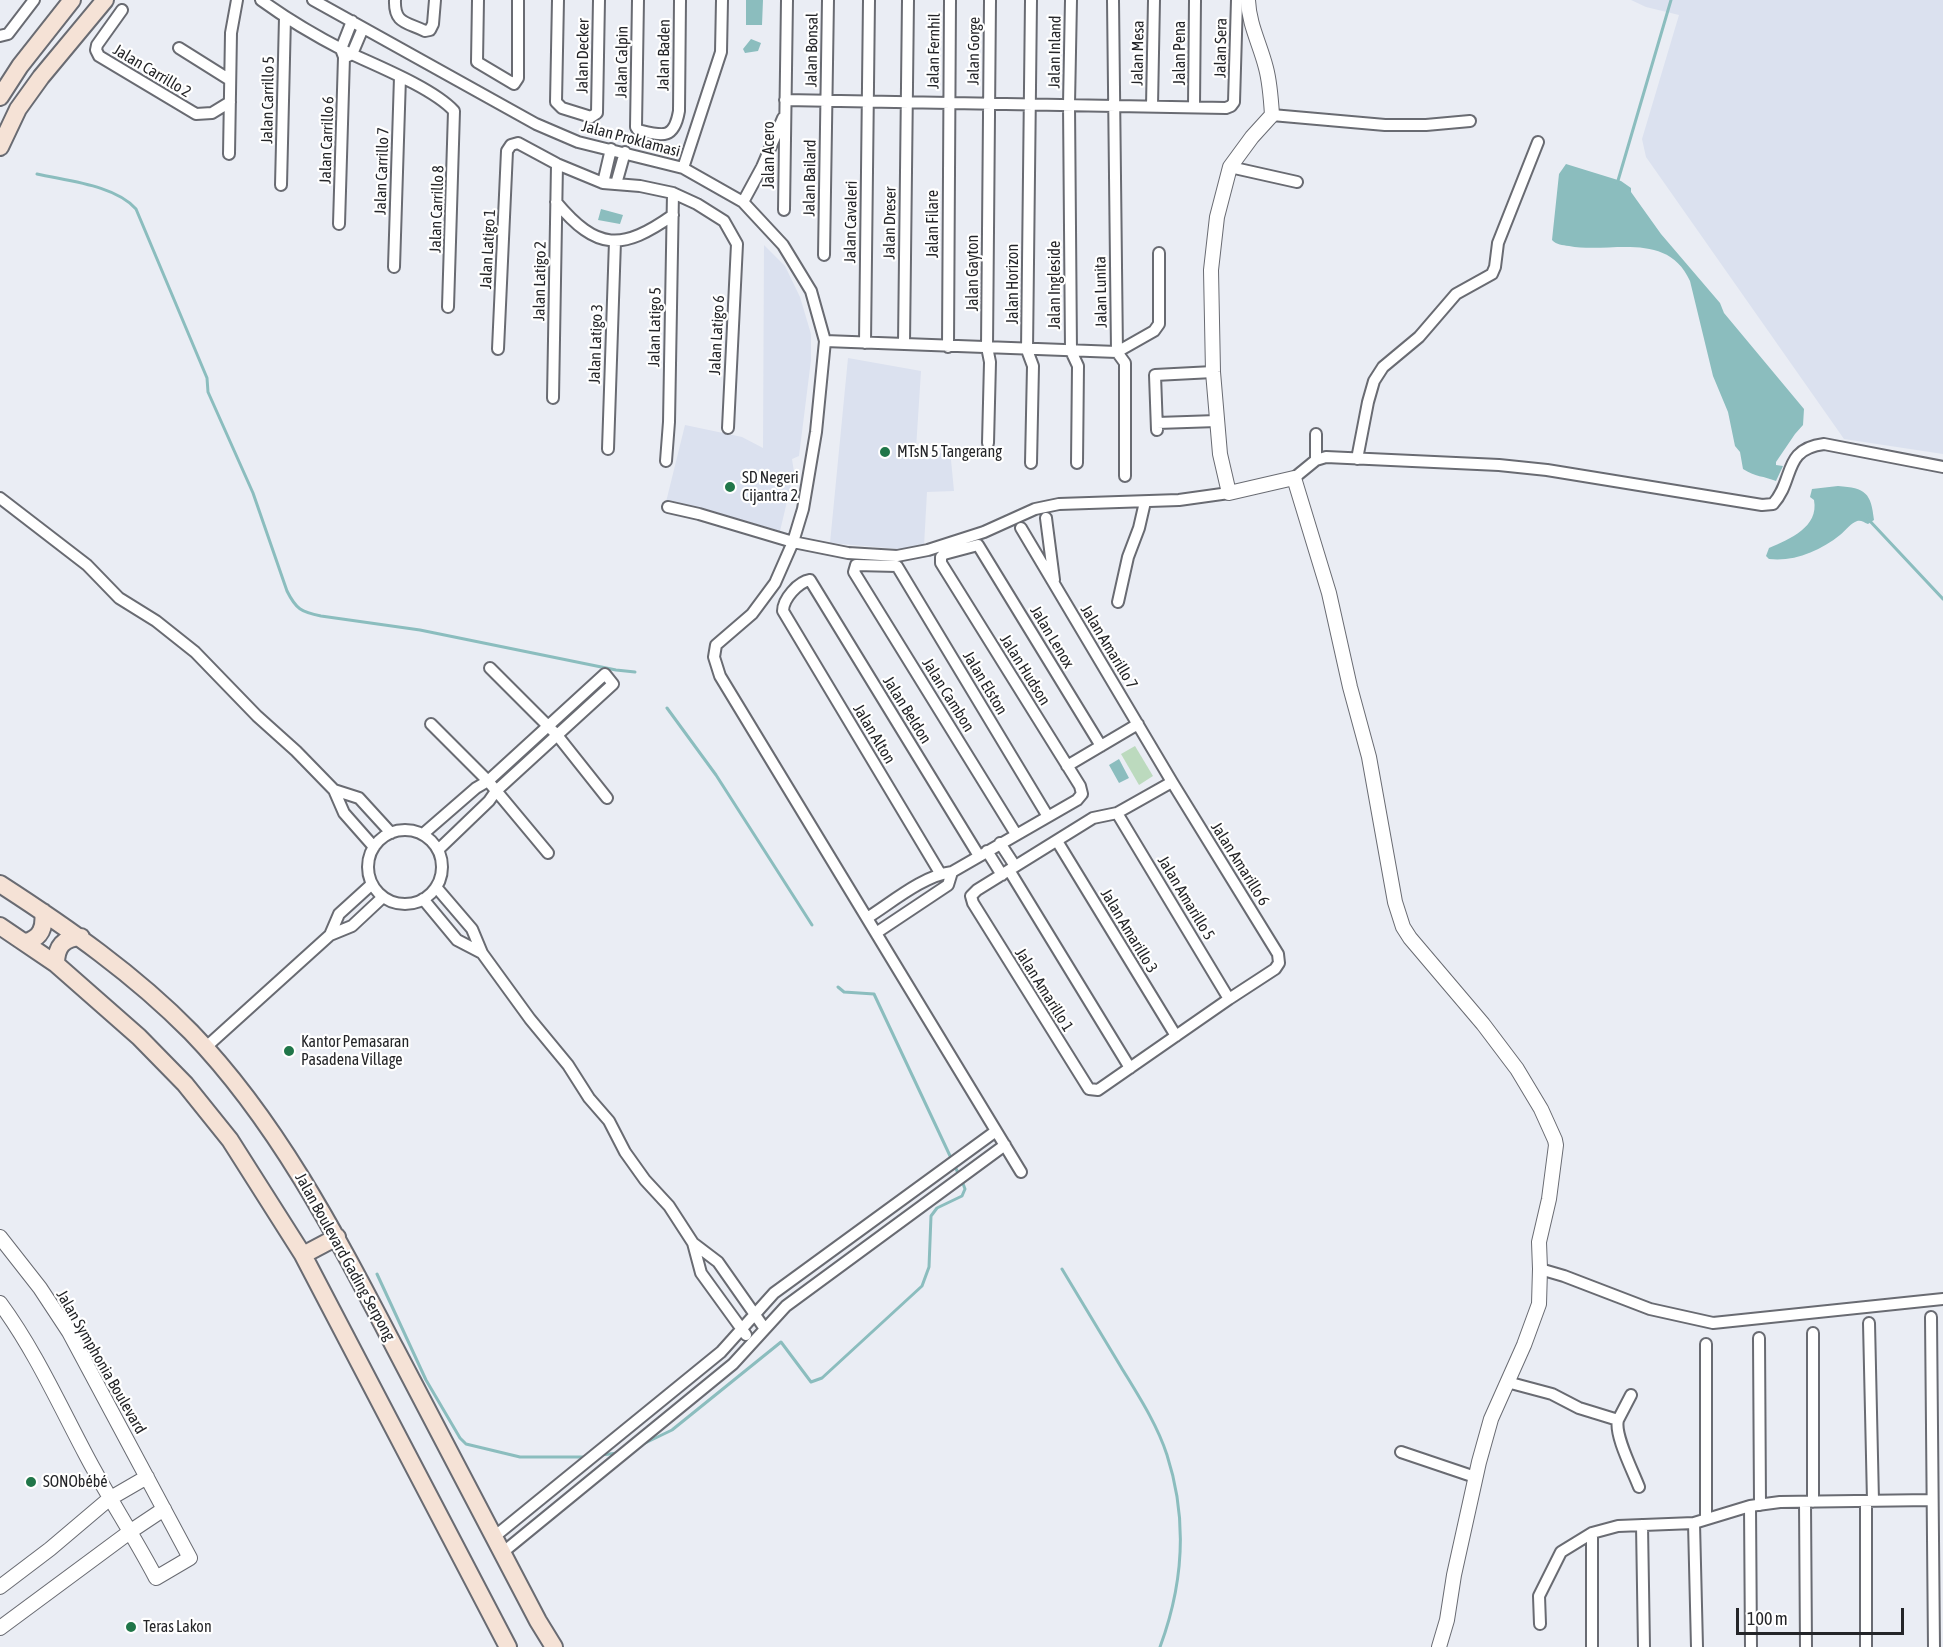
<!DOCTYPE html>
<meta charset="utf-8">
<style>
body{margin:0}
#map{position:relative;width:1943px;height:1647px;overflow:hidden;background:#eaedf4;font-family:"Asap Condensed",sans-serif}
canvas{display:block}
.scale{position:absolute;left:1736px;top:1608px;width:168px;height:27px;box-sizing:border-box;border:3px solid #242528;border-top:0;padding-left:8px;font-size:18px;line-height:21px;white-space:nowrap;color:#242528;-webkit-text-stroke:4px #fff;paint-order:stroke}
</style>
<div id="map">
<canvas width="1943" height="1647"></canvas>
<div class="scale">100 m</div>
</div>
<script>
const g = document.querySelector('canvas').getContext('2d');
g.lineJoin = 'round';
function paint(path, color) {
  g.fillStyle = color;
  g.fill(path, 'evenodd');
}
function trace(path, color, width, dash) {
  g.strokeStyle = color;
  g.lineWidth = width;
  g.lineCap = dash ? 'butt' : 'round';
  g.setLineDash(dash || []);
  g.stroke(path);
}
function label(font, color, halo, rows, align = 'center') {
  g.font = font + ' "Asap Condensed",sans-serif';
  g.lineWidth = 4.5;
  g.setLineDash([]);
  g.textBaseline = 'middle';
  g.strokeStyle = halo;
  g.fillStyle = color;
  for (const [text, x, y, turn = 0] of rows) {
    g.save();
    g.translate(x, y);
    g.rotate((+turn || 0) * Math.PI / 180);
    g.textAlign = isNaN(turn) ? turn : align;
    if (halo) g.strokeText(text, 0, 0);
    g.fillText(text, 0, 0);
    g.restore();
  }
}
paint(new Path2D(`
 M1631,0H1943V454L1844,439L1646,157L1642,139L1679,15L1646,7Z
 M764,245L785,266L800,297L811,334V360L799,456L792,459L794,472L780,531L724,515L666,502L685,425L742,437L763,448Z
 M848,358L921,371L916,449L947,454L951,460L954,491L927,492L924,546L899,549L830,543Z`), '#dbe1ef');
paint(new Path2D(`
 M1135,746L1153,776L1139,785L1121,754Z`), '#bcdabe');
paint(new Path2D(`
 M746,0H763L762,25H746Z
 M751,39L761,43L758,51L745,53L743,49Z
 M1566,164L1621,181L1631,188V192L1661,234L1720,303L1724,313L1804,409L1803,425L1795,434L1776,462V465L1783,466L1776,481C1764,476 1755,477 1743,469L1740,452L1735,446L1728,412L1713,376L1690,281C1667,230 1610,254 1569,246C1562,245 1557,245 1552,240L1559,174Z
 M601,209L623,215L620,224L598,220Z
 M1838,486C1866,488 1871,493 1874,520L1868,524C1863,522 1860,519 1855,522C1849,525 1845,531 1840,535C1820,551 1794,562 1769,559L1766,556L1769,548C1790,539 1819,527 1814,500L1810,497L1812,489Z
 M1119,759L1129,778L1119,783L1109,765Z`), '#8bbdbe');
trace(new Path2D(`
 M37,174C67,181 115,185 136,209L207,378L208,392L253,493L287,591C296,609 301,612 321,616L420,630L616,670L635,672
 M1617,184L1671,0
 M1868,519L1943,599
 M667,708L716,775L812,925
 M838,987L844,992L874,994L959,1175
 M1062,1269C1082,1302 1101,1334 1121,1367C1138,1395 1157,1424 1167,1455C1188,1520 1183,1585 1160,1647
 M377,1274L426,1380L460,1438L466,1444L520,1457H588
 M641,1445L672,1430L781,1342L811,1382L822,1378L922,1286L929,1267L931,1216L937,1208L962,1196L965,1189L962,1181
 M601,1455L618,1453`), '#8bbdbe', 3);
const minor = new Path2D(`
 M261,0C287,19 316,36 345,51C375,65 433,88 454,111L448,307
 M313,0L536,124L578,142L683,168L743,202L783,245L811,291L825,341L816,432L803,509L793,542L775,583L752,614L716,645L714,657L720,676L1021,1172
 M395,0C394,24 407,22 425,31L430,30L433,24L435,0
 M478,0L477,62L514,84L518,78V0
 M558,0L556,102L562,108L591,117L597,113L599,0
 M638,0L636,127L638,130C663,136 674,140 679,111L680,0
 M1031,0L1027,350L1033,366L1031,463
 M1071,0L1069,104L1071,351L1078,366L1077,463
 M1113,0L1117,352L1125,363V476
 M122,10L97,45L96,50L99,56L196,114L212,113L230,102
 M0,36L8,34L34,0
 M179,48L230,80
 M348,56L352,54L363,28
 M785,100L1226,108L1231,106L1234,102L1237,0
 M1152,106L1154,0
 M1194,106L1195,0
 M1272,115L1385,125H1426L1470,121
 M229,154L231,33L237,0
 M1230,167L1297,182
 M683,168L721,52L722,0
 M603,183L611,149
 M616,184L625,152
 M281,185L285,17
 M556,202C597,251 622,251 673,215
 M743,202L762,167L783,118
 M784,210L787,0
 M339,224L344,57L341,49L352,21
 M824,255L828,0
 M394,267L400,77
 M825,341L1117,352L1154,331L1159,324V253
 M865,343L869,0
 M904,344L908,0
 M948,347L950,0
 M498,349L507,151L511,145L518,143L557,164L603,183L640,186L673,193L697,204L724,221L737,244L728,428
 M553,398L557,164
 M1157,423L1217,421
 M1157,430L1155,375L1213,372
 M988,443L990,362L987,347L990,0
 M608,449L615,241
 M1357,459L1368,402L1374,381L1383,367L1419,337L1456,294L1492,274L1495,267L1498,243L1538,142
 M1316,460V434
 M666,461L669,422L673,193
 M1294,478L1316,460L1326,457L1499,465L1547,470L1762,505L1773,504C1795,480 1782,449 1824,444L1943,467
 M0,498L87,565L119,598L156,621L195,652L257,716L296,751L334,790L344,813L374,847
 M668,507L699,514L793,542L848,553L897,556L928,550L984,532L1035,509L1059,504L1179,500L1229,493
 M1046,518L1054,580
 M1021,528L1172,782L1278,954L1279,963L1275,969L1229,999L1098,1090L1089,1089L973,903L971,896L977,890L1093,818L1117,813L1172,782
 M1118,602L1128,557L1139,528L1145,502
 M490,668L557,735L607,798
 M431,724L488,781L548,853
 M1067,766L1138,724
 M334,790L359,798L391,833
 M1117,813L1229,999
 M368 867a37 37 0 1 1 74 0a37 37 0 1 1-74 0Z
 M423,834L476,788L488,781L605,674L613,684L496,791L489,801L438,850
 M1016,834L854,572L856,565L897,566L1047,815
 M1057,841L1176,1036
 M1000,843L1015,866
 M987,851L1002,875
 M1009,870L1130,1068
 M940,873L783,611C783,599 798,582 810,580L979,856
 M436,887L472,929L482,953L530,1019L568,1065L589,1098L609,1121L625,1152L645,1180L669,1206L693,1243L701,1273L746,1335
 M423,899L457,940L482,953
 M867,918C891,903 924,875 952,872L1077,800L1082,794L1080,786L941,563V557L944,554L978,545L1101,746
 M876,933L948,885L952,872
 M330,935L339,914L372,884
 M205,1048L330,935L352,926L383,897
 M693,1243L718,1262L765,1329
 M1540,1269L1564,1276L1650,1309L1713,1323L1943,1299
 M1931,1317L1934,1647
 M1869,1323L1873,1501
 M1813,1333V1502
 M1759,1338L1760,1505
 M1507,1382L1552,1394L1579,1408L1618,1420L1631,1395
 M1618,1420C1614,1435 1633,1471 1639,1487
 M1401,1452L1475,1477
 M1805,1502L1806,1647
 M1750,1506L1751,1647
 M1706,1519V1344
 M1694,1523L1697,1647
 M1642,1525L1644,1647
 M1592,1533V1647
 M494,1537L721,1352L774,1293L996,1131
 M502,1553L733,1364L786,1306L1005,1145
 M1540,1624L1539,1596L1561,1552L1592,1533L1618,1526L1694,1523L1750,1506L1780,1502L1932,1500
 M1866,1647V1501`);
const tertiary = new Path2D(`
 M1248,0C1249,25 1260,44 1266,68C1270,83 1271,99 1272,115L1252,137L1230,167L1217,217L1211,270L1213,372L1220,454L1229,493L1294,478L1329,593L1350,687L1369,757L1395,902L1403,927L1410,938L1483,1024L1517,1069L1541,1109L1555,1140L1556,1145L1549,1199L1539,1242L1540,1269L1539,1304L1524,1345L1491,1419L1479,1462L1454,1575L1447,1620L1439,1647
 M0,1237L40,1288L69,1332L190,1558L156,1578C134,1536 108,1497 86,1455C59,1404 34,1349 0,1303
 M0,1587L50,1549L109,1499L147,1477
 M0,1628L131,1531L164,1509`);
const secondary = new Path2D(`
 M0,97L20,66L72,0
 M0,147L18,109L41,77L105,0
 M0,884C68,928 134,974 191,1032C278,1122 338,1239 395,1348C443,1439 490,1530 538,1621L554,1647
 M0,926L56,964L139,1037L185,1084L230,1140L303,1255L508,1647
 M26,942C41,938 45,927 43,912
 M56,964C56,947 63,938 81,937
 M303,1255L337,1237`);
trace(minor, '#696b72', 14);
trace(tertiary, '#696b72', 16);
trace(secondary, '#696b72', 20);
trace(minor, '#fff', 10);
trace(tertiary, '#fff', 14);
trace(secondary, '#f5e2d6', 16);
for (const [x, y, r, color] of [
 [885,452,6,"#207649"],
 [730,487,6,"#207649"],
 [289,1051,6,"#207649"],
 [31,1482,6,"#207649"],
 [131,1627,6,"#207649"]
]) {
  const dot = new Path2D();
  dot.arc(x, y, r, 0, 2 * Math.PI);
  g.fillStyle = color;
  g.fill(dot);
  trace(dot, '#fff', 2);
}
label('16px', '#242528', '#fff', [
 ["Jalan Sera",1221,48,-89],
 ["Jalan Bonsal",812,50,-89],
 ["Jalan Fernhil",934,51,-89],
 ["Jalan Gorge",974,51,-89],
 ["Jalan Inland",1055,52,-89],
 ["Jalan Mesa",1138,53,-89],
 ["Jalan Pena",1180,53,-90],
 ["Jalan Baden",664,55,-89],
 ["Jalan Decker",583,56,-89],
 ["Jalan Calpin",622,62,-89],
 ["Jalan Carrillo 2",152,71,31],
 ["Jalan Carrillo 5",268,100,-89],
 ["Jalan Proklamasi",631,139,15],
 ["Jalan Carrillo 6",327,140,-88],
 ["Jalan Acero",769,155,-90],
 ["Jalan Carrillo 7",382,171,-88],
 ["Jalan Bailard",810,178,-89],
 ["Jalan Carrillo 8",437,209,-88],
 ["Jalan Cavaleri",851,222,-89],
 ["Jalan Dreser",890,223,-89],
 ["Jalan Filare",933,224,-90],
 ["Jalan Latigo 1",488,249,-87],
 ["Jalan Gayton",973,273,-90],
 ["Jalan Latigo 2",540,281,-89],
 ["Jalan Horizon",1013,284,-90],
 ["Jalan Ingleside",1055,285,-90],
 ["Jalan Lunita",1101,292,-91],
 ["Jalan Latigo 5",655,327,-89],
 ["Jalan Latigo 6",717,335,-87],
 ["Jalan Latigo 3",596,344,-88],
 ["Jalan Lenox",1052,637,59],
 ["Jalan Amarillo 7",1109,647,59],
 ["Jalan Hudson",1025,670,58],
 ["Jalan Elston",985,683,59],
 ["Jalan Cambon",948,695,58],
 ["Jalan Beldon",907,710,58],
 ["Jalan Alton",874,734,59],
 ["Jalan Amarillo 6",1240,864,58],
 ["Jalan Amarillo 5",1186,898,59],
 ["Jalan Amarillo 3",1129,931,59],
 ["Jalan Amarillo 1",1044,990,58],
 ["Jalan Boulevard Gading Serpong",345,1257,61],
 ["Jalan Symphonia Boulevard",101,1362,60]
]);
label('16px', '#242528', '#fff', [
 ["MTsN 5 Tangerang",897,452],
 ["SD Negeri",742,478],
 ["Cijantra 2",742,496],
 ["Kantor Pemasaran",301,1042],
 ["Pasadena Village",301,1060],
 ["SONObébé",43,1482],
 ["Teras Lakon",143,1627]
], 'left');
</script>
